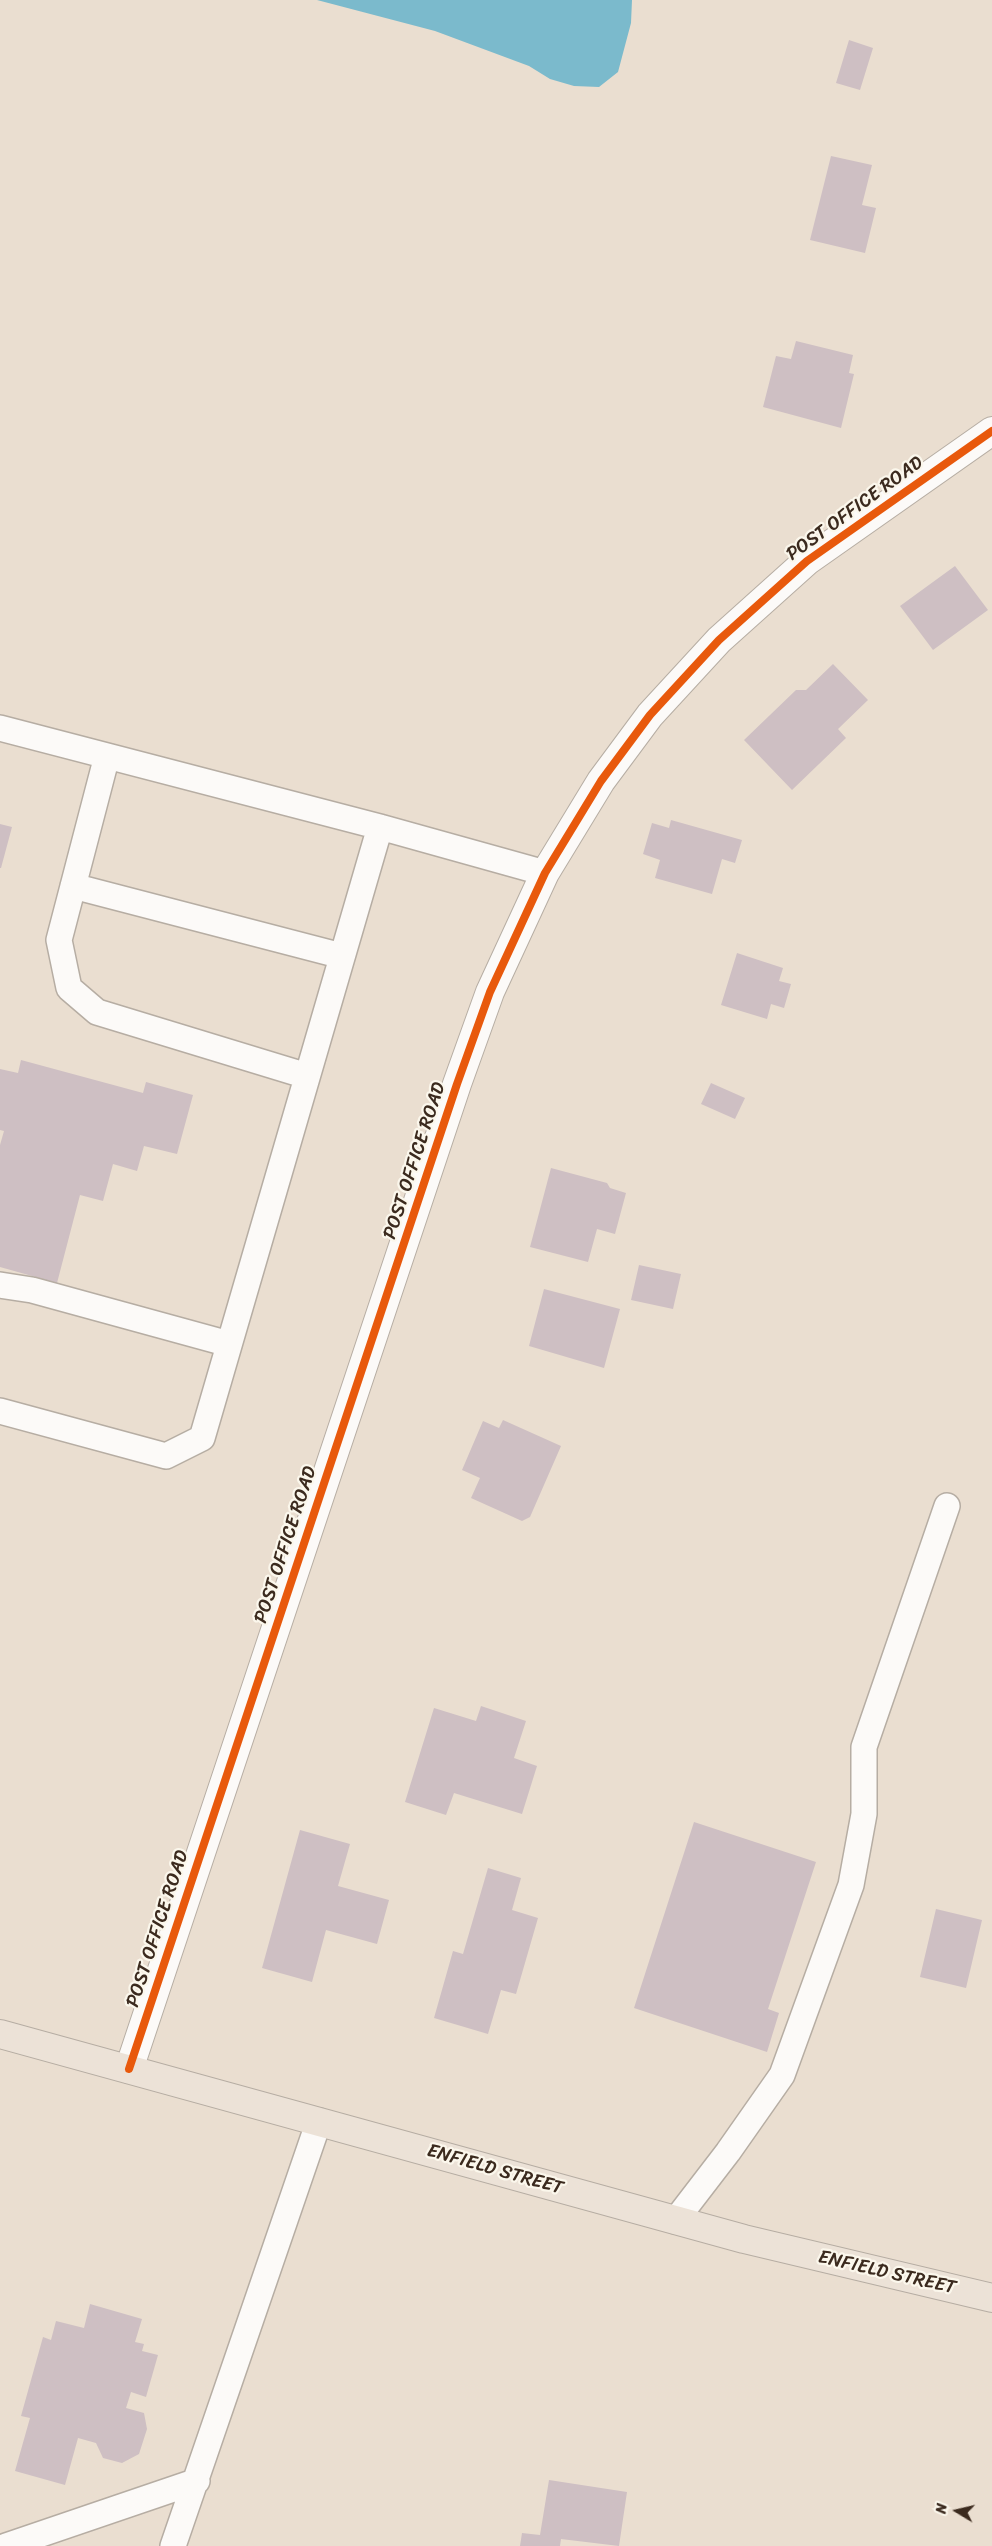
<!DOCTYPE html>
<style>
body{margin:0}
#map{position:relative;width:992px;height:2546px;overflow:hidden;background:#eaded0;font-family:Sriracha,sans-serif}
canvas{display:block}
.north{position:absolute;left:932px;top:2486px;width:50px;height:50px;-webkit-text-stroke:4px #fbf7ec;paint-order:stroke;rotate:279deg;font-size:14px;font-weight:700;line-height:20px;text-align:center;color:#3b2a1e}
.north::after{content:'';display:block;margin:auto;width:18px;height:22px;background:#3b2a1e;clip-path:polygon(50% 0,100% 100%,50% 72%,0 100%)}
</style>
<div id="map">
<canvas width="992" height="2546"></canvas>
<div class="north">N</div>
</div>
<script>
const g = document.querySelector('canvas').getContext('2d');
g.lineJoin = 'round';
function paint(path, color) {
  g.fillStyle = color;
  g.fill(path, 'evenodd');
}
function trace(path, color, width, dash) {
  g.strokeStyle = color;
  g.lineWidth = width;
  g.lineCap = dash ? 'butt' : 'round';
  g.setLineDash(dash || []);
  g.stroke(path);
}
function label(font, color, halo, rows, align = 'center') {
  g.font = font + ' Sriracha,sans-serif';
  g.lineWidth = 4.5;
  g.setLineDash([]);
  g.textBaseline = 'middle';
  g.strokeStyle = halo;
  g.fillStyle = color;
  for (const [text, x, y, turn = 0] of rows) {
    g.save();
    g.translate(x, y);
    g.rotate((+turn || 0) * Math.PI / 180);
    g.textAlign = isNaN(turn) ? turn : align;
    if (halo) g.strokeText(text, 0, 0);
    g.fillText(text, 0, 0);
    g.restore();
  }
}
paint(new Path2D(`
 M317,0H632L631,23L618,72L599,87L574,86L550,79L529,66L435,31Z`), '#7bbacc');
paint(new Path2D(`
 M849,40L873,48L860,90L836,83Z
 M831,156L872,165L862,205L876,208L865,253L810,240Z
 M796,341L853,355L849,373L854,374L841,428L763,407L776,356L791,359Z
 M955,566L988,610L933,650L900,606Z
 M833,664L868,700L838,729L846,738L792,790L744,740L796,690H806Z
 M671,820L742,840L735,863L722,859L712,894L655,878L660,860L643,854L652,823L669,828Z
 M0,824L12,827L1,868H0Z
 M737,953L783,968L779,981L791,984L784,1008L771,1004L767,1019L721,1005Z
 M21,1060L143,1093L146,1082L193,1095L177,1154L144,1146L137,1171L113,1164L103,1201L80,1195L57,1283L0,1267V1145L4,1131L0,1130V1069L18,1073Z
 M711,1083L745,1098L735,1119L701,1104Z
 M551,1168L607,1183L610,1188L626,1193L615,1234L597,1229L588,1262L530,1247Z
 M639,1265L681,1274L673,1309L631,1300Z
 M544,1289L620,1309L604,1368L529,1346Z
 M503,1420L561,1446L530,1517L522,1521L471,1498L480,1478L462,1470L483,1421L499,1428Z
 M481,1706L526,1721L514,1758L537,1766L522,1814L454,1793L446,1815L405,1802L434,1708L476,1721Z
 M694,1822L816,1862L768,2009L779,2013L767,2052L634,2008Z
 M300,1830L350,1844L338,1886L389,1900L377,1944L326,1930L312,1982L262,1968Z
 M488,1868L521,1878L512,1910L538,1918L516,1994L501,1990L488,2034L434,2018L453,1951L463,1954Z
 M936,1909L982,1920L966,1988L920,1977Z
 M90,2304L142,2319L135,2342L144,2344L142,2351L158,2355L146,2397L131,2392L126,2408L144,2413L147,2429L139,2454L122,2463L103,2458L96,2443L78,2438L65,2485L15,2471L30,2418L21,2416L43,2337L51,2340L56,2321L84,2328Z
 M549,2480L627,2492L619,2546L561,2539L560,2546H520L522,2533L540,2535Z`), '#cebfc3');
const service = new Path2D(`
 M0,728L380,827L545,873
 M107,756L59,940L69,988L97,1012L307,1076
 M73,886L342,956
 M0,1285L32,1290L229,1344
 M0,1411L166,1456L202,1438L380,827
 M675,2221L728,2152L782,2075L851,1885L864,1814V1747L947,1506
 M6,2546L197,2481
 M173,2546L319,2121`);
const tertiary = new Path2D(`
 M129,2069L457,1084L490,992L545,873L601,781L650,715L719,640L807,561L992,431`);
const primary = new Path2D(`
 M0,2034L744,2239L992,2298`);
trace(service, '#b6ada3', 28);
trace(tertiary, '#b6ada3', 30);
trace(primary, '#b6ada3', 30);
trace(service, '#fcfaf8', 25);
trace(tertiary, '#fcfaf8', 28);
trace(primary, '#ece2d7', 28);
trace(new Path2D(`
 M129,2069L457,1084L490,992L545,873L601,781L650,715L719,640L807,561L992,431`), '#e8590c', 8);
label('19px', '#3b2a1e', '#fbf7ec', [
 ["POST OFFICE ROAD",855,509,-36],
 ["POST OFFICE ROAD",415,1161,-72],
 ["POST OFFICE ROAD",286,1545,-72],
 ["POST OFFICE ROAD",158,1929,-72],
 ["ENFIELD STREET",495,2170,16],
 ["ENFIELD STREET",887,2273,13]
]);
</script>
